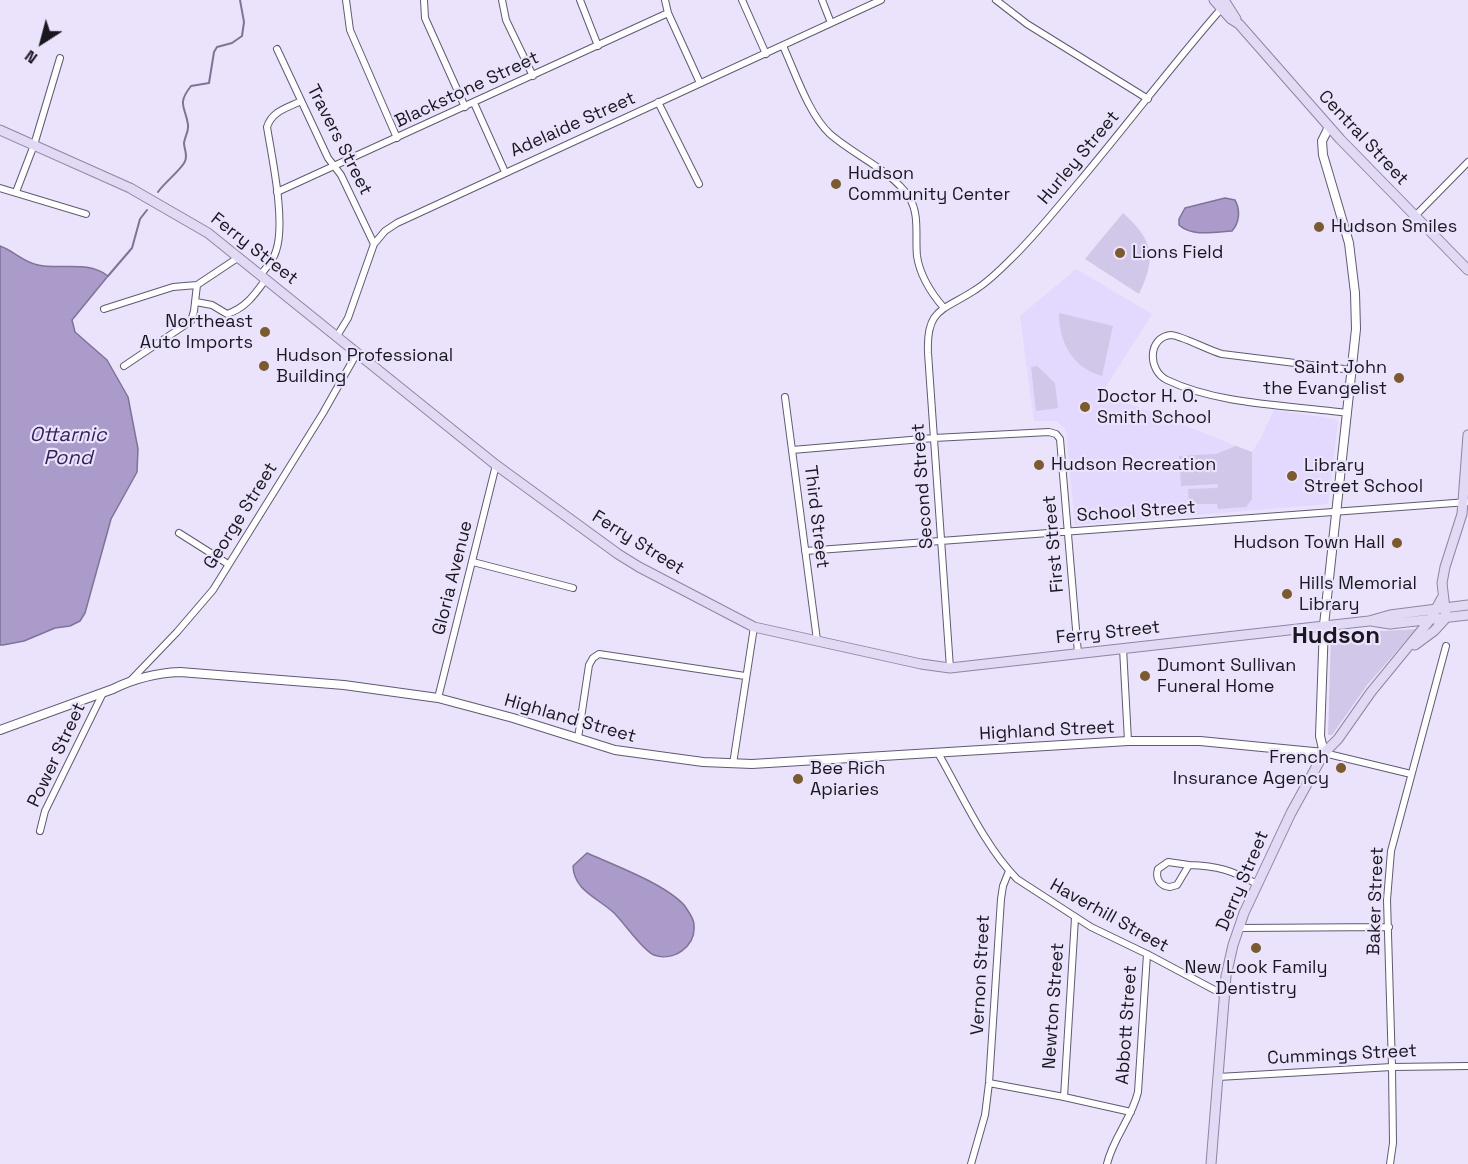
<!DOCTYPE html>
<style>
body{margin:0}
#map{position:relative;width:1468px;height:1164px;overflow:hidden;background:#eae3fb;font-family:"Space Grotesk",sans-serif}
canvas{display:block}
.north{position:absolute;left:12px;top:12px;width:60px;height:60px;-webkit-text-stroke:4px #eae3fb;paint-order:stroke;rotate:216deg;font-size:16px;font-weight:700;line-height:24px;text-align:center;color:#1a1721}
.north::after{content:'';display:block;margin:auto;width:21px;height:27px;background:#1a1721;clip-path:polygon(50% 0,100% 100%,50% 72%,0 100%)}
</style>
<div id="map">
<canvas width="1468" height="1164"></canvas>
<div class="north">N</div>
</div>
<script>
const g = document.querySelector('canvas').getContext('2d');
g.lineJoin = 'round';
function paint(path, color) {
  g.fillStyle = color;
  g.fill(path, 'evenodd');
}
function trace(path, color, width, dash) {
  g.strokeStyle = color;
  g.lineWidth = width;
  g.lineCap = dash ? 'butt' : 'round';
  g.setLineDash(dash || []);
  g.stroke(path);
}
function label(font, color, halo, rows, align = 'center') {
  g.font = font + ' "Space Grotesk",sans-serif';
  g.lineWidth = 4.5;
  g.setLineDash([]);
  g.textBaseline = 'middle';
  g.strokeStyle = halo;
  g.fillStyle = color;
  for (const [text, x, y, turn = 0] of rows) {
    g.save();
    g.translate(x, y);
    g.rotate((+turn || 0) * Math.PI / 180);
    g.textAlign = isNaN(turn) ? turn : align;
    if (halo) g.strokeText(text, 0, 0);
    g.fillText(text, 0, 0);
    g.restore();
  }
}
paint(new Path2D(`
 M1076,269L1152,314L1102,393L1252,452L1261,438L1274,410L1335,419L1338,422L1328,504L1075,525L1066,430L1057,421H1034L1020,316Z`), '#e3d8fd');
paint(new Path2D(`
 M1123,213C1153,240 1157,257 1139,294L1085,259Z
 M1059,313L1113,326L1102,376C1073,368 1059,343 1059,313Z
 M1037,366L1055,383L1058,408L1036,411L1031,367Z
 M1236,446L1252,452V499L1246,507L1218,509L1217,504H1189L1188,489L1217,488L1218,484L1181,486L1179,456L1216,454Z
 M1416,629L1368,684L1332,735H1328L1331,638L1333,634Z`), '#d1c7e8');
const water = new Path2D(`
 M1225,198L1235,200C1241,211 1239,223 1232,231C1215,232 1192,237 1179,225V219L1185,208Z
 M0,246C14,251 23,262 38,265C61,270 87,260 108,276L72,320L75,332L107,360L128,397L138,449L137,472L111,519L85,613L80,621L70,626L55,628L24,641L3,645H0Z
 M587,853C614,865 665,884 684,905C688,911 694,918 694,925C696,947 673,962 654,955C643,951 623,921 613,912C596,897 574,890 573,866Z`);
paint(water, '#aa9bca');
trace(water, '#7f7397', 1.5);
trace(new Path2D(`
 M158,192C164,183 183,168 185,161C188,155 184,149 184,143C185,136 189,131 188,125C186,107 176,105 191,86L209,83L214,52L217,47L232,43L242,36L244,22L240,0
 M108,276L132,248L140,219L147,210`), '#7f7397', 2);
const minor = new Path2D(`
 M346,0L350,30L397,138
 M424,0L425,18L465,107
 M502,0L506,20L533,76
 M580,0L598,46
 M665,0L668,13L700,83
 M742,0L766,54
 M822,0L831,23
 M996,0L1027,24L1148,99
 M783,46C795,72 809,115 830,134C855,156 891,170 909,197C920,214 915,237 917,256C920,276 931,293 944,308
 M277,49L328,158L341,175L374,244
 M658,102L699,184
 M474,103L505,172
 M0,188L86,214
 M16,192L34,145L60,58
 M277,192L668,13
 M1415,216L1468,162
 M261,274C267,267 273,261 276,251C286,222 272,158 267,127C272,111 287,108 301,101
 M196,302L212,305L227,314C246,308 255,294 266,279
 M104,309L173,287L197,285L239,257
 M337,336L348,318L374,244L385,231L397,223L881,0
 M124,366L191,321L194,311L197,285
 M785,397L817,640
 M1347,413C1289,405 1219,405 1167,380C1147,370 1148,337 1171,335C1180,335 1210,351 1222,354L1352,370
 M792,450L934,438L1049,432L1056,434L1060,439L1078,653
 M179,533L228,564
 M805,551L1468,502
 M473,562L573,588
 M1123,648L1128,741
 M950,668L928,353C926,308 943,311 975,290C988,282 999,271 1010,260C1035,236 1056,209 1079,182C1127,125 1172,65 1221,9
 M131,680L177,632L213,590L323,413L357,353
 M438,698L496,465
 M578,738L589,665L593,658L599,654L745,676
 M938,753C961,793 985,847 1017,879L1091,927L1147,954L1224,995
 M1324,753L1411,774
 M733,764L754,627
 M40,831L45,811L103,693
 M1168,862L1189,865L1177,885L1170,887C1160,886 1155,879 1158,869Z
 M1189,865C1218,866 1231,870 1257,884
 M1238,928L1389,927
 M1218,1077L1392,1067L1468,1066
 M989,1083L1064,1097L1131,1112
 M1064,1097L1075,918
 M971,1164L985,1115L989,1083L1001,899L1003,886L1009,871
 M1107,1164C1113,1138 1132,1118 1138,1092L1147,954
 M1390,1164L1393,1143L1392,1067L1387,900L1391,851L1446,646`);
const tertiary = new Path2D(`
 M0,730L113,689C135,678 156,673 180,672L344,685L438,698L513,718L615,750L703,762L752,764L1128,741H1200L1324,753L1320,736L1324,625L1356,329L1355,293L1349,243L1323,155L1322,141L1329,127`);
const primary = new Path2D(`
 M1214,0L1231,19L1239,24L1340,139L1468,270
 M1224,0L1236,19
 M0,130L130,188L208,233L496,465L618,554L639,567L754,627L921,664L950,668L1369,621L1390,615L1468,605
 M1446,618L1442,583L1445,567L1462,514L1468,435
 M1371,621L1390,624L1468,615
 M1415,645L1434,631L1446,618
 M1211,1164L1226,976L1233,945L1244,913L1291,813L1324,753L1338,739L1371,692L1430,620L1442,598`);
trace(minor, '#615972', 8);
trace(tertiary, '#615972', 10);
trace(primary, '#8f85a7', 11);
trace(minor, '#fff', 6);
trace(tertiary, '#fff', 8);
trace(primary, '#e2d9f5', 9);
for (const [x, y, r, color] of [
 [836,184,6,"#7b5a30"],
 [1319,227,6,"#7b5a30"],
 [1120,253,6,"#7b5a30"],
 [265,332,6,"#7b5a30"],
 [264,366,6,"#7b5a30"],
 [1399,378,6,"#7b5a30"],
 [1085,407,6,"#7b5a30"],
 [1039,465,6,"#7b5a30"],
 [1292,476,6,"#7b5a30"],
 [1397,543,6,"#7b5a30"],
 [1287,594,6,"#7b5a30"],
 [1145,676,6,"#7b5a30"],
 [1341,768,6,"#7b5a30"],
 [798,779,6,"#7b5a30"],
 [1256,948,6,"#7b5a30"]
]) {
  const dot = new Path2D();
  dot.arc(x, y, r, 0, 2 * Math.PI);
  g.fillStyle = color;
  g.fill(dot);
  trace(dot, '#eae3fb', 2);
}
label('18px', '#1a1721', '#eae3fb', [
 ["Blackstone Street",467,90,-25],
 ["Adelaide Street",573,125,-24],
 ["Central Street",1363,138,47],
 ["Travers Street",339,140,63],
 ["Hurley Street",1079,158,-50],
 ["Ferry Street",254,249,38],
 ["Second Street",923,486,-94],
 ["School Street",1136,512,-4],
 ["George Street",241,516,-58],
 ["Third Street",816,517,83],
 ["Ferry Street",638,543,32],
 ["First Street",1054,544,-95],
 ["Gloria Avenue",453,578,-76],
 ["Ferry Street",1108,633,-6],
 ["Highland Street",570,719,16],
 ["Highland Street",1047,731,-3],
 ["Power Street",57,755,-65],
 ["Derry Street",1243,881,-67],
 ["Baker Street",1376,901,-88],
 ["Haverhill Street",1109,916,29],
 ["Vernon Street",981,975,-87],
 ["Newton Street",1054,1006,-86],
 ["Abbott Street",1127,1025,-86],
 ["Cummings Street",1342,1055,-3]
]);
label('18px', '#1a1721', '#eae3fb', [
 ["Hudson",848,174],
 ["Community Center",848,195],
 ["Hudson Smiles",1331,227],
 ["Lions Field",1132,253],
 ["Northeast",253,322,"right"],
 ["Auto Imports",253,343,"right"],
 ["Hudson Professional",276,356],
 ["Building",276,377],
 ["Saint John",1387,368,"right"],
 ["the Evangelist",1387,389,"right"],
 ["Doctor H. O.",1097,397],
 ["Smith School",1097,418],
 ["Hudson Recreation",1051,465],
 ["Library",1304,466],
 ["Street School",1304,487],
 ["Hudson Town Hall",1385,543,"right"],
 ["Hills Memorial",1299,584],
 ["Library",1299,605],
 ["Dumont Sullivan",1157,666],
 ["Funeral Home",1157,687],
 ["French",1329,758,"right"],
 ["Insurance Agency",1329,779,"right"],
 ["Bee Rich",810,769],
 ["Apiaries",810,790],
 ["New Look Family",1256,968,"center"],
 ["Dentistry",1256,989,"center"]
], 'left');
label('italic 20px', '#351e58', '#eae3fb', [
 ["Ottarnic",68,436],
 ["Pond",68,459]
]);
label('bold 24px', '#1a1721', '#eae3fb', [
 ["Hudson",1336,636]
]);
</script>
